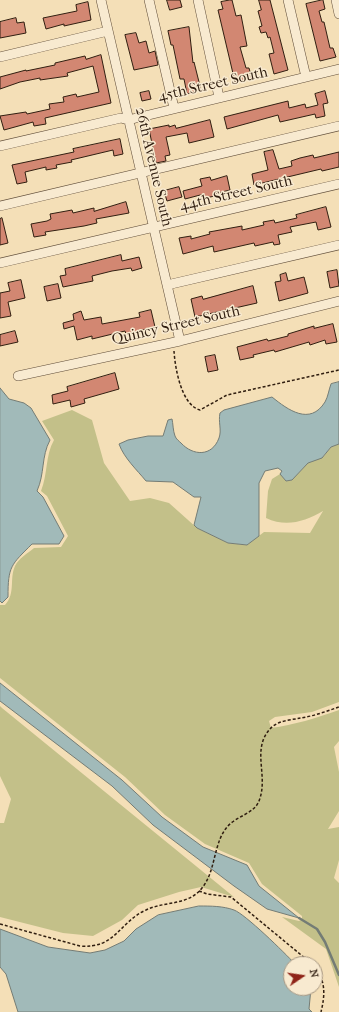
<!DOCTYPE html>
<style>
body{margin:0}
#map{position:relative;width:339px;height:1012px;overflow:hidden;background:#f4dfb7;font-family:"IM FELL French Canon",serif}
canvas{display:block}
.north{position:absolute;left:283px;top:956px;width:40px;height:40px;box-sizing:border-box;background:#f8ead0;border:1px solid #a89883;border-radius:50%;rotate:77deg;font-size:11px;font-weight:700;line-height:16px;text-align:center;color:#301e10}
.north::after{content:'';display:block;margin:auto;width:14px;height:18px;background:#8f2418;clip-path:polygon(50% 0,100% 100%,50% 72%,0 100%)}
</style>
<div id="map">
<canvas width="339" height="1012"></canvas>
<div class="north">N</div>
</div>
<script>
const g = document.querySelector('canvas').getContext('2d');
g.lineJoin = 'round';
function paint(path, color) {
  g.fillStyle = color;
  g.fill(path, 'evenodd');
}
function trace(path, color, width, dash) {
  g.strokeStyle = color;
  g.lineWidth = width;
  g.lineCap = dash ? 'butt' : 'round';
  g.setLineDash(dash || []);
  g.stroke(path);
}
function label(font, color, halo, rows, align = 'center') {
  g.font = font + ' "IM FELL French Canon",serif';
  g.lineWidth = 3;
  g.setLineDash([]);
  g.textBaseline = 'middle';
  g.strokeStyle = halo;
  g.fillStyle = color;
  for (const [text, x, y, turn = 0] of rows) {
    g.save();
    g.translate(x, y);
    g.rotate((+turn || 0) * Math.PI / 180);
    g.textAlign = isNaN(turn) ? turn : align;
    if (halo) g.strokeText(text, 0, 0);
    g.fillText(text, 0, 0);
    g.restore();
  }
}
paint(new Path2D(`
 M72,410L92,420L104,463L130,501L150,498L169,503L197,528L228,543L247,545L264,532L310,533L323,511C305,521 287,528 266,518L268,491L272,479L280,474L286,481L292,480L308,463L324,456L331,447L339,444V702L312,712L275,717L269,721L271,728C294,725 316,718 339,710V741L334,747L339,772V811L328,829L339,827V860L334,878L339,883V987L326,949L282,917L299,921L302,919V916L262,884L249,863L205,844L165,815L125,777L0,678V605H5C16,593 9,579 15,566C18,559 28,553 34,548L61,547L68,536L47,496L41,491C48,474 45,456 54,440L42,421Z
 M0,706L2,708L234,897L201,887L179,892L138,905L122,920L93,936L63,933L0,917V823H4L11,799L0,776Z`), '#c3c089');
const water = new Path2D(`
 M339,382V444L331,447L322,458L308,463L292,480L286,481L280,474L282,471L278,468L265,471L259,483V536L247,545L228,543L197,528L194,525L201,497H194L173,482L146,481C137,470 124,458 119,444L128,440L148,436H163L168,420L172,419C173,423 173,431 175,436C176,439 179,441 181,443C193,456 212,457 219,438C222,430 218,422 220,413L224,410L272,397C288,410 310,426 325,402C328,397 329,389 331,384Z
 M0,388L9,399L24,403L31,408L50,440C41,457 45,473 37,491L43,497L64,536L59,544H32C11,565 8,566 8,597L2,603L0,601Z
 M0,683L122,780L162,817L203,847L247,865L259,886L299,918L267,909L234,886L153,825L112,786L0,701Z
 M199,906C211,906 223,906 234,910C245,914 285,953 295,964H291V988H311L309,1009L312,1012H18L6,974L0,967V929L48,947L90,953L105,950L124,941L136,929L158,915Z`);
paint(water, '#a1bab9');
trace(water, '#747c75', 1);
trace(new Path2D(`
 M299,918L317,929L325,942L339,975`), '#747c75', 2.5);
const building = new Path2D(`
 M167,0H180L182,7L170,10Z
 M230,0H232L236,16L241,15L247,46L240,47L246,68H249L252,79L235,82L218,10L223,9L221,2Z
 M259,0H270L288,70L274,74L269,54L274,53L270,37L268,38L266,32L261,33L259,27L262,26L258,11L261,10Z
 M323,0L325,9L319,11L322,22H324L330,48H333L336,57L320,61L306,4Z
 M88,2L91,20L64,26V24L46,29L43,18L77,11L76,5Z
 M16,18L17,23L24,22L26,33L0,38V22Z
 M189,27L193,63L194,62L201,90L187,94L184,79H180L173,45H171L168,31Z
 M136,33L139,43L146,41L149,53L155,51L158,65L134,70L125,35Z
 M101,55L111,103L45,118L46,124L34,126L33,122L4,130L0,116L26,112L27,114L50,109L49,104L64,102L63,97L76,94L77,97L99,92L93,66L67,73L68,76L40,80V78L20,82L0,89V77L26,70V71L55,65V63L85,56L86,59Z
 M149,91L151,99L142,101L140,93Z
 M325,91L328,103L323,104L325,116L316,118L315,114L280,122L278,115L227,129L224,117L288,101L289,108L305,104L306,108L318,105L315,94Z
 M210,120L214,137L189,143L187,133L166,137L170,155L165,156L166,161L156,163L149,129L169,125V127L175,125L176,128Z
 M120,139L123,154L114,156L113,150L71,160L72,162L56,165L57,168L46,170V167L25,172L27,182L17,184L12,165L74,152L73,149Z
 M273,150L279,169L292,166L291,161L300,158L313,155L314,158L339,152V167L322,171L321,169L254,185L252,174L268,170L264,152Z
 M227,176L230,190L214,194L215,196L205,198L204,194L185,199L183,191L202,186L200,179L210,177L211,180Z
 M179,187L182,197L167,201L164,191Z
 M126,202L129,213L96,219L97,223L84,226L45,232L46,235L34,237L31,224L47,221L51,219L50,214L72,210L73,213L94,208V211Z
 M326,207L331,227L318,230L316,222L290,227L292,232L278,235L280,244L274,245L273,242L255,246L254,243L214,252L213,246L183,254L179,238L191,236V239L210,234L209,232L242,226V230L264,225L263,222L274,220L275,223L297,218L296,215Z
 M2,218L8,243L0,245V219Z
 M121,255L122,261L139,257L142,268L132,271L131,268L112,271L92,276L93,281L63,287L60,276L66,275L65,269Z
 M337,270L339,286L330,288L327,272Z
 M286,273L288,281L304,277L308,293L279,301L275,282L281,281L280,275Z
 M21,280L25,298L8,302L11,316L0,318V293L10,291L8,283Z
 M58,284L61,298L47,301L44,287Z
 M253,286L257,303L195,317L191,299L202,296L203,299Z
 M151,310L155,327L126,334L125,331L92,339V336L77,340L74,326L64,329L63,323L74,320L73,314L81,311L84,320L101,317L102,324L140,317L139,313Z
 M333,324L337,342L326,344L325,340L310,345L309,342L275,352L274,350L253,355L254,357L240,360L237,347L267,339L268,341L288,336V334L314,326V328Z
 M15,331L18,342L0,346V335Z
 M215,355L218,370L208,372L205,357Z
 M115,373L119,389L84,399L85,403L71,407L70,400L53,404L52,395L68,391L67,387Z`);
paint(building, '#d28772');
trace(building, '#301e10', 1);
const minor = new Path2D(`
 M101,0L180,341
 M149,0L174,108
 M198,0L219,97
 M288,0L306,77
 M336,0L339,14
 M0,57L108,31
 M0,146L121,118L128,120L339,69
 M0,206L339,126
 M0,263L339,184
 M167,285L339,245
 M18,376L180,341L339,301`);
trace(minor, '#614e3a', 10);
trace(new Path2D(`
 M174,351C175,367 181,405 200,410L227,395L339,370
 M199,891L207,894L231,897L312,964
 M0,924L80,946C116,949 119,922 146,910C164,901 188,906 202,888C216,871 213,844 227,827C236,816 254,814 259,801C269,776 251,750 270,729C278,720 291,720 301,718C314,716 327,711 339,707
 M315,967C326,982 325,995 321,1012`), '#301e10', 1.5, [3, 2]);
trace(minor, '#f8ead0', 9);
label('15px', '#301e10', '#f8ead0', [
 ["45th Street South",213,85,-13],
 ["26th Avenue South",153,167,77],
 ["44th Street South",236,194,-13],
 ["Quincy Street South",176,326,-13]
]);
</script>
